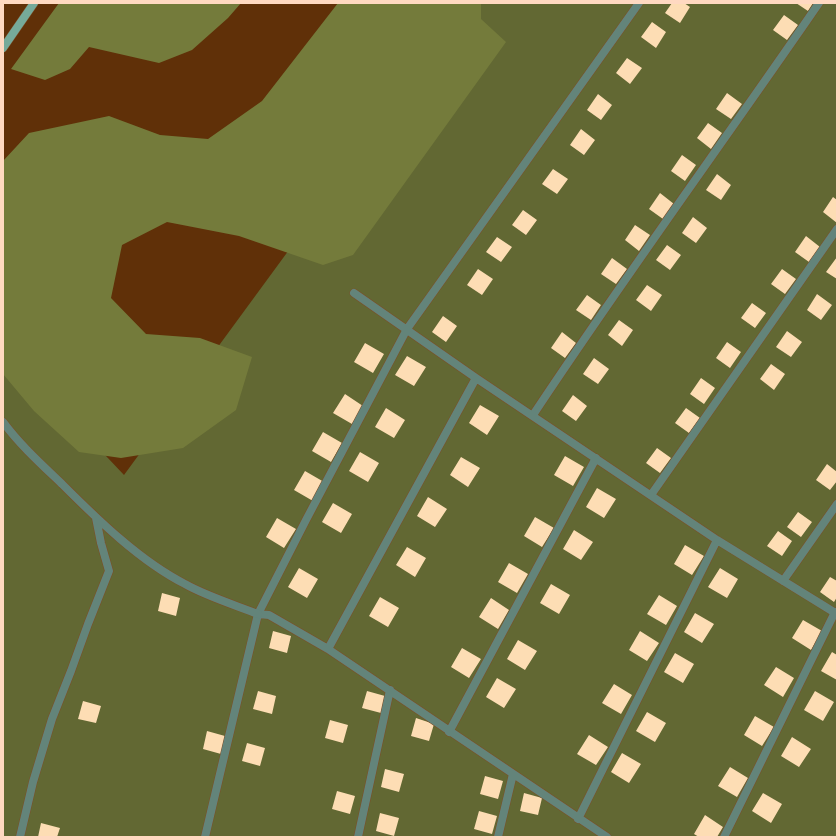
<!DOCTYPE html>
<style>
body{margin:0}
#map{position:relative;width:840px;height:840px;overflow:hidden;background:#603008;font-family:"Nunito Sans",sans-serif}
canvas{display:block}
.frame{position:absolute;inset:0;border:4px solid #ffd9c1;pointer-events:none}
</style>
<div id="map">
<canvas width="840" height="840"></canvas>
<div class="frame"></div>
</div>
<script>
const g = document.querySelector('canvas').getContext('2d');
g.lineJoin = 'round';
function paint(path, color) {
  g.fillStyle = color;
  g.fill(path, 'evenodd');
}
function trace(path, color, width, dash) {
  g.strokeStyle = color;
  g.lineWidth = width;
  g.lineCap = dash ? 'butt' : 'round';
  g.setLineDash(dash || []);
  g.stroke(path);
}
paint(new Path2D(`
 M470,3H837V837H3V347L124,475Z`), '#626833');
paint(new Path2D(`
 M59,3H241L228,18L192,50L159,63L89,47L70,69L45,80L11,69Z
 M338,3H481V19L506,42L353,255L323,265L239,236L167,222L122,245L111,298L146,334L200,338L252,357L236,410L183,448L121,458L79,452L34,411L3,374V161L29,133L109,116L160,135L208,139L262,101Z`), '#747b3b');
paint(new Path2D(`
 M672,3H684L690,7L680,23L665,13Z
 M796,3H813L808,11Z
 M784,15L798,25L787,40L773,30Z
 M652,22L666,32L656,48L641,37Z
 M627,58L642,68L630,84L616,73Z
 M727,93L742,104L731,119L716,109Z
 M598,94L612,105L601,120L587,110Z
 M708,123L722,133L711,149L697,138Z
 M581,129L595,140L584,155L570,145Z
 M682,155L696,165L685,181L671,171Z
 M553,169L568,179L557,194L542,184Z
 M717,174L731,185L721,200L706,190Z
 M660,193L674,204L663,219L649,209Z
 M833,197L837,200V223L823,212Z
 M523,210L537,220L526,235L512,225Z
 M693,217L707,228L696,243L682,233Z
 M635,225L650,235L639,251L625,240Z
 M806,236L820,247L809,262L795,252Z
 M497,237L512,247L501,262L486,252Z
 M667,245L681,255L670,270L656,260Z
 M837,257V279L826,272Z
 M612,258L627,269L616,284L601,274Z
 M478,269L493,279L482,295L467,285Z
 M782,269L796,279L785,294L771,284Z
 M647,285L662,295L651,311L636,300Z
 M817,294L832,305L821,320L807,310Z
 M587,295L601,305L591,320L576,310Z
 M752,303L766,313L755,328L741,318Z
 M443,316L457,326L446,342L432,332Z
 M619,320L633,330L622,346L608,335Z
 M787,331L802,342L791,357L776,347Z
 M562,332L576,343L565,358L551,348Z
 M727,342L741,352L730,368L716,358Z
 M365,343L384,354L373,373L354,362Z
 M407,356L426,367L414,386L395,375Z
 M594,358L609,369L598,384L583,374Z
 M771,364L785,374L774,390L760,379Z
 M701,378L715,388L704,404L690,394Z
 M345,394L363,406L352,424L333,413Z
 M573,395L587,406L576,421L562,411Z
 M480,405L499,416L487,435L469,423Z
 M386,408L405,420L394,438L375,427Z
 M686,408L700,418L689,433L675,423Z
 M323,432L342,443L331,462L312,451Z
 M657,448L671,458L660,473L646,463Z
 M360,452L379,463L368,482L349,471Z
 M565,456L584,467L573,486L554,475Z
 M461,457L480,468L468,487L450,475Z
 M827,464L837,472V481L830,490L816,480Z
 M305,471L324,482L313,501L294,490Z
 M597,488L616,499L604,518L586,507Z
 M428,497L447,509L435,527L417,516Z
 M333,503L352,514L341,533L322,522Z
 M798,512L812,522L801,537L787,527Z
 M535,517L554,528L542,547L524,536Z
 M277,518L296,529L284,548L266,537Z
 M574,530L593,542L581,560L563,549Z
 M778,531L792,541L782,556L767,546Z
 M685,545L704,556L692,575L674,564Z
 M407,547L426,558L415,577L396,565Z
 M509,563L528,574L517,593L498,582Z
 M299,568L318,579L307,598L288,587Z
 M720,568L738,579L727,598L708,587Z
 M830,577L837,581V597L834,602L820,592Z
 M551,584L570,595L559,614L540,603Z
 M162,593L180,598L176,616L158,611Z
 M659,595L677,606L666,625L647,614Z
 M380,597L399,608L388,627L369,616Z
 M491,598L509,610L498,629L479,617Z
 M695,613L714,624L702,643L684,632Z
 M803,620L822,631L811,650L792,638Z
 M273,631L291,636L287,653L269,648Z
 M640,631L659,643L647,661L629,650Z
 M518,640L537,651L525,670L507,659Z
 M462,648L481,659L469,678L451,667Z
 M832,652L837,655V680L821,671Z
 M675,653L694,664L683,683L664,672Z
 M776,667L794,678L783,697L764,685Z
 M497,678L516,689L504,708L486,697Z
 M614,684L632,695L621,714L602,703Z
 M258,691L276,696L272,714L253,709Z
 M367,691L385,696L381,713L362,708Z
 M815,691L834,702L823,721L804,710Z
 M83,701L101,706L96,723L78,719Z
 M647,712L666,723L655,742L636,731Z
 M755,716L774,727L762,746L744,735Z
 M416,718L434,724L429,741L411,736Z
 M330,720L348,725L343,743L325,738Z
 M207,731L225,736L221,754L203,749Z
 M589,735L608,747L596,765L577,754Z
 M792,737L811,749L799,767L781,756Z
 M247,743L265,748L260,766L242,761Z
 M622,753L641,764L629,783L611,772Z
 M730,767L748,778L737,797L718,786Z
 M385,769L404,774L399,792L381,787Z
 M485,776L503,781L498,799L480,794Z
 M337,791L355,796L350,814L332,809Z
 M524,793L542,798L538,815L520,811Z
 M763,793L782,804L771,823L752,811Z
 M479,811L497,816L492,834L474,829Z
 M380,813L399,818L394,836L376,831Z
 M705,815L723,827L717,837H699L694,834Z
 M41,823L60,828L57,837H38Z`), '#fdddb4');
const service = new Path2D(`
 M354,293L476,378L717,540L837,614
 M533,415C625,276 724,141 819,3
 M651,495L837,229
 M783,581L837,504
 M258,614L269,615L328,649L607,837
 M328,649L476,378
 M449,732L596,458
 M578,819L717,540
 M205,837L258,614L306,520L407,329L639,3
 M358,837L390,690
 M498,837L513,774
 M724,837L835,612`);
const minor = new Path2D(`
 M3,422C20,445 41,464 62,484C98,520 140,561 185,584C206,596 235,605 258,614
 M20,837L33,782L52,719L71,671L88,624L109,571L101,543L96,518`);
const secondary = new Path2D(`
 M3,48L34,3`);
trace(service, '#7d4e29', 9);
trace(minor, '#7d4e29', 9);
trace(secondary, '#7d4e29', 9);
trace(service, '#63847a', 8);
trace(minor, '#63847a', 8);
trace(secondary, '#76aa9a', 8);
</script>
